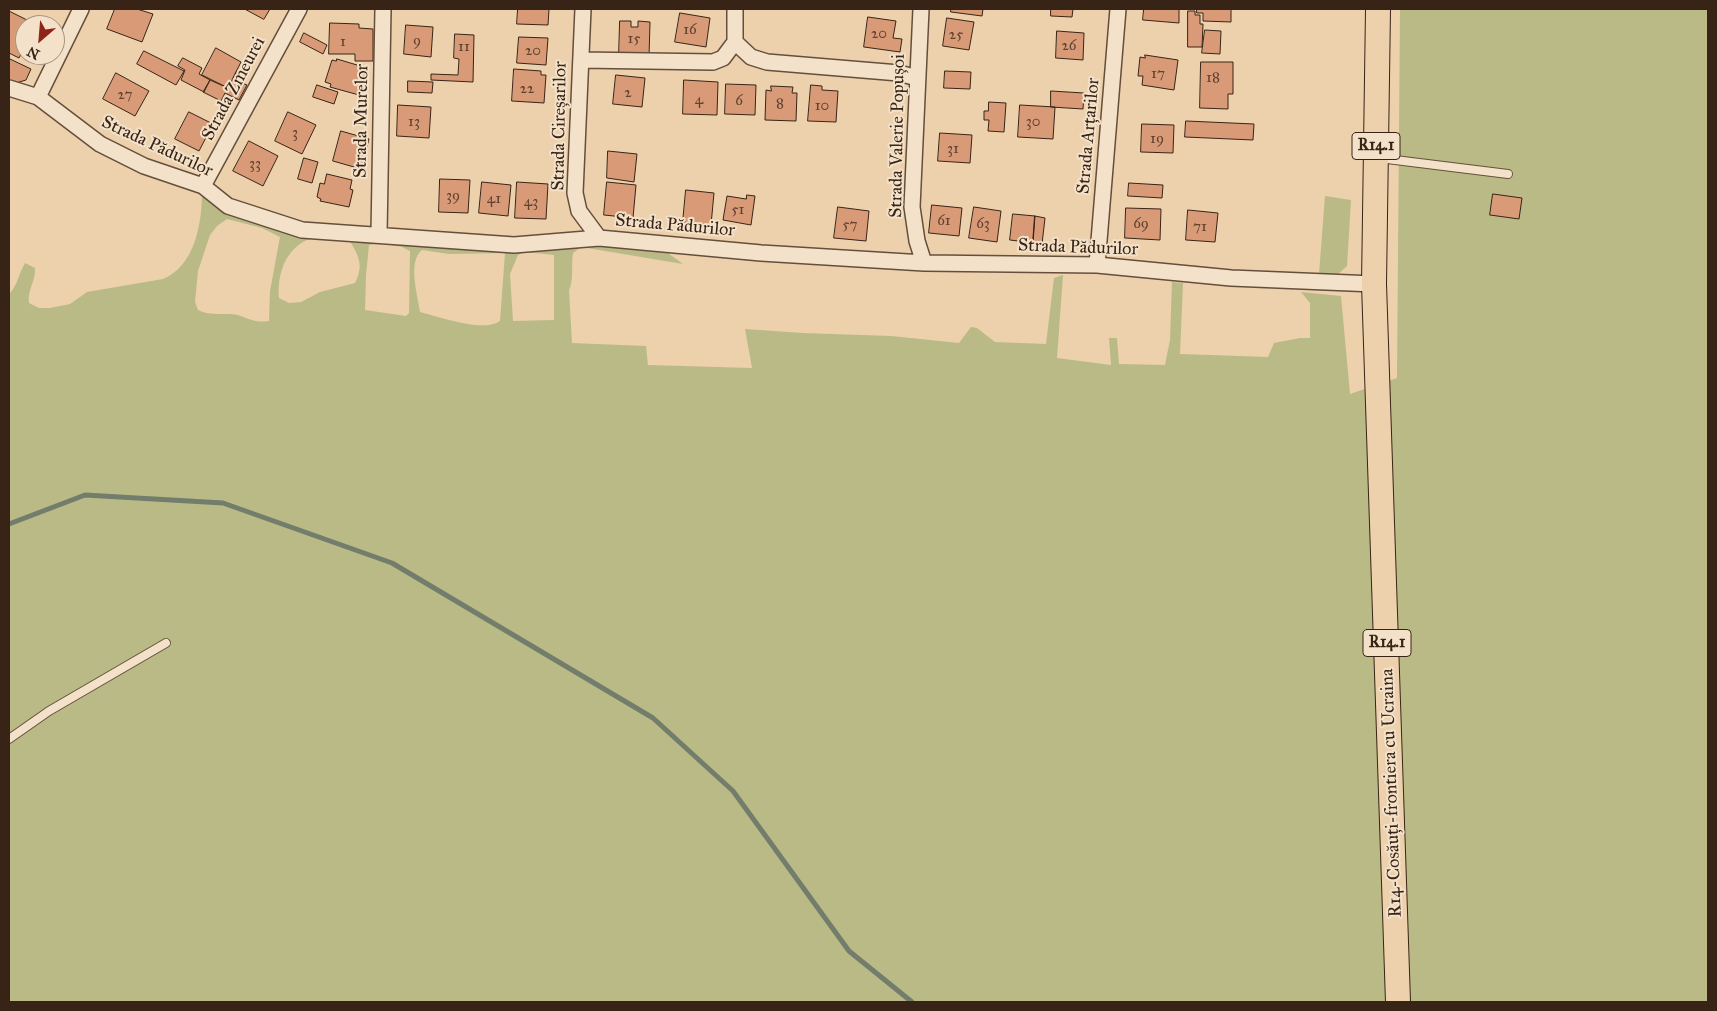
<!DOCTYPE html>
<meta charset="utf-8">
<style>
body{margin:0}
#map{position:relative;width:1717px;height:1011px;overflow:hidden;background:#ecd1ac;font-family:"IM FELL Great Primer",serif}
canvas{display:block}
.frame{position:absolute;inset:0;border:10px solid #382416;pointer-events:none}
.north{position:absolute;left:15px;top:15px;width:50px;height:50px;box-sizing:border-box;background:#f3e1c9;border:1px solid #a89581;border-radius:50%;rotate:207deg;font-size:14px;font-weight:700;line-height:20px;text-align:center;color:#382416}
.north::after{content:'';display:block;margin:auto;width:18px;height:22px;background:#8f2418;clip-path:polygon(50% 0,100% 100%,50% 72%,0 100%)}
</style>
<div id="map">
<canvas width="1717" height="1011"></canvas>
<div class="frame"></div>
<div class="north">N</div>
</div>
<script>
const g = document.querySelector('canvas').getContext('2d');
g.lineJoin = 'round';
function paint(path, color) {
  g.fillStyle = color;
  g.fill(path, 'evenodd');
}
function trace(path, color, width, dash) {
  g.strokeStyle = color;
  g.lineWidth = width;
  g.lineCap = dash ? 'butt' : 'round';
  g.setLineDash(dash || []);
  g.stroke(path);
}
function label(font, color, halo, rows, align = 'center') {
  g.font = font + ' "IM FELL Great Primer",serif';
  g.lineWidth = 4;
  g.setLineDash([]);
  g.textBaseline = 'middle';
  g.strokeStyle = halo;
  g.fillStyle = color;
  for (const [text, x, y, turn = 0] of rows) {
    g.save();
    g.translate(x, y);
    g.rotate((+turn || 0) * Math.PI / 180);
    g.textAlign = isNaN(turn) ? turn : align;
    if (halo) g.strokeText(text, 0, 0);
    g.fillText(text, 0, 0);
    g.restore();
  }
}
paint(new Path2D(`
 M1400,9H1708V1002H9V294C17,287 19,273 25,263L35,268C36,281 27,290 29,303L39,308H50L70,304L87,292L163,279C195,266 202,223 202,192L275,226L661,248L683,264L581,247L573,253C571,265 574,280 569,290L572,343L646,346L648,365L752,368L745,329L803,333L891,336L959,343L971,327L977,328L995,342L1046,344L1054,278L1063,275L1057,358L1111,365L1109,338H1117L1119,364L1165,365L1170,340L1172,282L1183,283L1180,354L1268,357L1274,343L1300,338H1310V303L1301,292L1341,296L1350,394L1397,378ZM227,219L262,228L280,237L270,291L269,321C255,323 250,319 238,315C224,312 211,317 198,310L195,302L198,271L210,235L217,226ZM334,236L350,241C359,257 364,265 355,283L320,292L301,302L289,303L279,298C277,277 284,253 303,242C311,237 324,237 334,236ZM381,243L402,247L410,251L409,313L406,316L365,310L366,275L369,245ZM422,250L449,254L505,253L500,321C484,333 440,317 420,312C418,296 407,262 422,250ZM525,252L554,255V320L513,321L510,274L518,255Z
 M1325,196L1351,200L1347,266L1336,276L1319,274Z`), '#baba87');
trace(new Path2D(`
 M9,524L85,495L223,503L392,563L653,718L733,791L849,951L912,1002`), '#737d6c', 5);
const building = new Path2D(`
 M115,9H137L153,14L142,42L107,29Z
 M245,9H270L264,19Z
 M518,9H549L548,25L517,24Z
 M951,9H983L982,16L951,12Z
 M1051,9H1078H1073L1072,17L1051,16Z
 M1144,9H1179V23L1143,20Z
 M1197,9H1231V22L1203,21V13H1197Z
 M9,11L35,24L25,25V46L19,58L9,53Z
 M1188,11H1195V15H1200V24H1203L1202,47H1188Z
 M680,13L710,18L706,47L675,42Z
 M868,17L896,21L893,38L902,39L900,52L864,47Z
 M947,18L974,22L969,50L943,46Z
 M620,21H631V27H638V21L650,22L649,57L619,56Z
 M330,23L359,24V28L373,29V61H355V54H329Z
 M406,25L433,27L431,57L404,54Z
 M1205,30L1221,31L1220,54L1202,53Z
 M1057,31L1084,33L1083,60L1056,58Z
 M304,33L327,45L323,54L300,42Z
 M455,34L474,35L473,82L431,80V74L458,75L459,59L454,58Z
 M519,37L548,38L546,65L517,63Z
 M216,48L241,62L228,88L202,75Z
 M144,51L184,71L176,85L137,64Z
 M1145,55L1178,60L1174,90L1142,85L1143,76H1138L1140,57L1145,58Z
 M183,58L202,68L199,74L210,80L204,92L181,80L185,70L178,66Z
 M10,59L31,69L26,80L16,83L9,80Z
 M337,59L367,68L359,95L330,87L331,84L325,82L332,60L336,61Z
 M1201,62H1233V94H1228V109L1200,108Z
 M514,69L541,71V75H546L544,103L512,101Z
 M237,71L246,76L242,83L247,85L239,100L225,93L221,101L203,92L210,80L228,88Z
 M945,71L971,72L970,89L944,88Z
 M116,73L149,91L135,116L103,99Z
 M616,75L645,78L642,107L613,104Z
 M684,80L718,82L717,115L683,114Z
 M408,81L433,82L432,93L408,92Z
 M726,84L756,85L755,115L725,114Z
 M317,85L338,92L334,104L313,97Z
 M811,85L822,86V90L838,91L836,122L808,121Z
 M771,86L793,87L792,93H797L796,121L765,120L766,90L771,91Z
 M1051,91L1084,93L1083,109L1051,107Z
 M989,102L1006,103L1004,132L988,131L989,120H984V111H988Z
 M398,105L431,107L429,138L397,136Z
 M1020,105L1055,107L1053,139L1018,137Z
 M189,112L213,124L199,151L175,139Z
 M288,112L316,125L302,154L275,141Z
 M1186,121L1254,124L1253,140L1185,137Z
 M1142,124L1174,125L1173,153L1141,152Z
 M341,131L369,139L361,169L333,161Z
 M940,133L972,135L970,163L938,161Z
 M249,141L278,156L263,186L233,171Z
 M608,151L637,154L634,182L607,178Z
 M304,158L318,162L312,183L298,179Z
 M327,174L352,180L350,189L353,190L349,207L320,201L321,199L317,197L320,183L324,184Z
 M440,179L470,180L468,213L439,212Z
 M482,182L511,185L508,216L479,213Z
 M517,182L548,184L546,219L515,218Z
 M607,182L636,185L633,218L604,215Z
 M1129,183L1163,185L1162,198L1128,196Z
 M686,190L714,193L711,225L683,222Z
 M1493,194L1522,198L1519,219L1490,215Z
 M747,195L755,196L751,225L723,220L727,196L746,199Z
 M932,205L962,208L959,236L929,233Z
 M838,207L869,211L866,241L834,238Z
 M974,207L1001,211L997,242L969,238Z
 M1126,208L1161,209L1160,240L1125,238Z
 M1188,210L1218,213L1215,242L1186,240Z
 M1013,214L1035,216L1033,243L1010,240Z
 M1035,216L1045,218L1042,244L1033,243Z`);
paint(building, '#d99a78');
trace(building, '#382416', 1);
const service = new Path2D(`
 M1379,158L1508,174
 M9,739L49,711L166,643`);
const minor = new Path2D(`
 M583,9L575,193L579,211L599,238
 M735,9V42
 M921,9L912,207L917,241L924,263
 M581,60L713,62L723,58L735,42L751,57L767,62L899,73L917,78
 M9,88L38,97L100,144L144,166L203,186L228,206L302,230L514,245L599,238L761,253L924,263L1097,265L1231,278L1374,284
 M38,97L81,9
 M203,186L299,9
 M379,234L383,9
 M1097,265L1118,9`);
const primary = new Path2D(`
 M1378,9L1374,284L1398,1002`);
trace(service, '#654f3c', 10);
trace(minor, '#654f3c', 18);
trace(primary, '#382416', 26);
trace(service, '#f3e1c9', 8);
trace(minor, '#f3e1c9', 15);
trace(primary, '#ecd1ac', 24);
label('15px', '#60422e', null, [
 ["16",690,30],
 ["20",879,34],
 ["25",956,35],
 ["15",634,39],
 ["9",417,41],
 ["1",343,42],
 ["26",1069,46],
 ["11",464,47],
 ["20",533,51],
 ["17",1158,74],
 ["18",1213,78],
 ["22",527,89],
 ["2",628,93],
 ["27",125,95],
 ["4",699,100],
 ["6",739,101],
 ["8",780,104],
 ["10",822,106],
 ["13",414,122],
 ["30",1033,122],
 ["3",295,133],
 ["19",1157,139],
 ["31",953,149],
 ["33",255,164],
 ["39",453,196],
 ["41",494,199],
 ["43",531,202],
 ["51",738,210],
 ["61",944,221],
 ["63",983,224],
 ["69",1141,224],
 ["57",850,225],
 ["71",1200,227]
]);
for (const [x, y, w] of [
 [1376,146,48],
 [1387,643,48]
]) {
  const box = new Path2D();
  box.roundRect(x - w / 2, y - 13.5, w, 27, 4);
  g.fillStyle = '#f3e1c9';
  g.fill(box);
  trace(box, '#382416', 1);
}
label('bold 16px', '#382416', null, [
 ["R14.1",1376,146],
 ["R14.1",1387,643]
]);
label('18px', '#382416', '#f3e1c9', [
 ["Strada Zmeurei",234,89,-62],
 ["Strada Murelor",362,121,-89],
 ["Strada Cireșarilor",560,126,-89],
 ["Strada Valerie Popușoi",898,136,-89],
 ["Strada Arțarilor",1089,136,-85],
 ["Strada Pădurilor",157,147,25],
 ["Strada Pădurilor",675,226,5],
 ["Strada Pădurilor",1078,248,2],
 ["R14-Cosăuți-frontiera cu Ucraina",1392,793,-92]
]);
</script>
